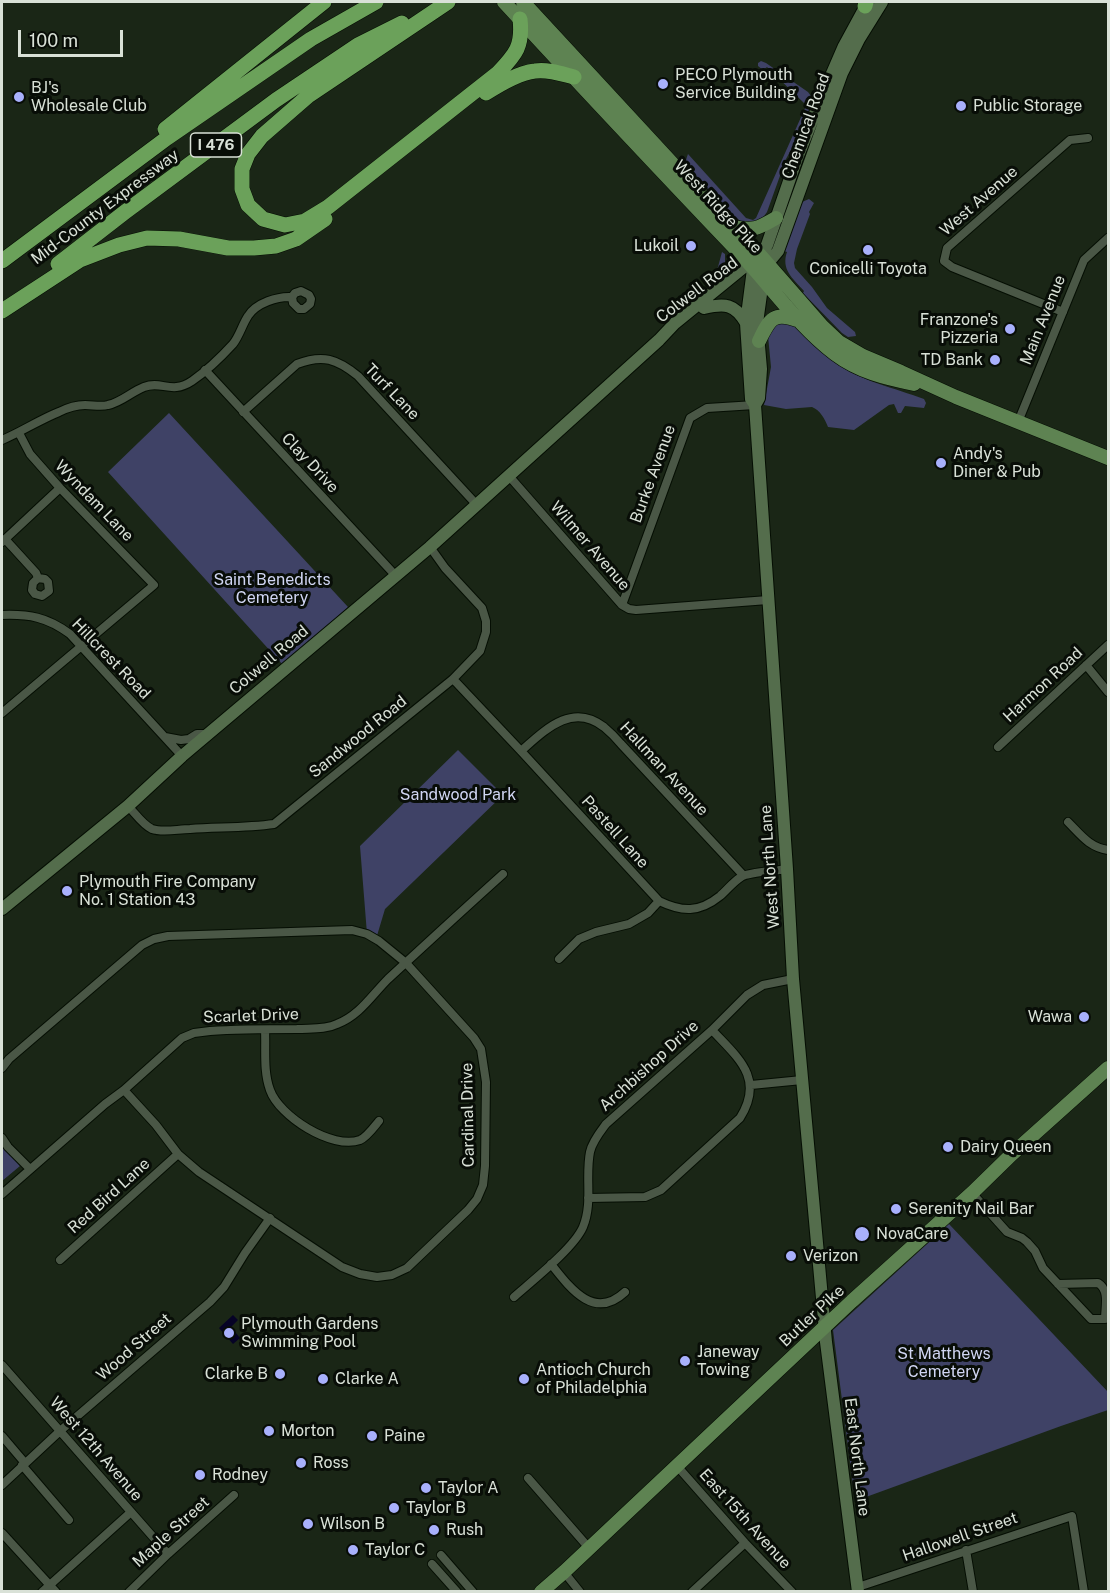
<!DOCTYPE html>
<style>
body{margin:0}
#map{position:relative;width:1110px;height:1593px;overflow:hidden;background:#1a2616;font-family:"Public Sans",sans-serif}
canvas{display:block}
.frame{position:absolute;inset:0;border:3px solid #d9e1d7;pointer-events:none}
.scale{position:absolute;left:18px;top:30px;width:105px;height:27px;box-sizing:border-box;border:3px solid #d9e1d7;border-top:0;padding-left:8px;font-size:18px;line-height:21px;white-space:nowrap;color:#d9e1d7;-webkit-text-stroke:4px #080d07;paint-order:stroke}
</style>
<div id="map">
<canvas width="1110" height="1593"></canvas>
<div class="frame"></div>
<div class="scale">100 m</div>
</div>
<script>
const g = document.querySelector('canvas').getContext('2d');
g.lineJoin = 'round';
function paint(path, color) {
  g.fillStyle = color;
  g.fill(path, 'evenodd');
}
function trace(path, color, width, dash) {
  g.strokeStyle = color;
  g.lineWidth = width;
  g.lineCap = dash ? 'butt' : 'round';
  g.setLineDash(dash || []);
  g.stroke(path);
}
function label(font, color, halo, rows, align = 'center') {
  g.font = font + ' "Public Sans",sans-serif';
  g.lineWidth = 6;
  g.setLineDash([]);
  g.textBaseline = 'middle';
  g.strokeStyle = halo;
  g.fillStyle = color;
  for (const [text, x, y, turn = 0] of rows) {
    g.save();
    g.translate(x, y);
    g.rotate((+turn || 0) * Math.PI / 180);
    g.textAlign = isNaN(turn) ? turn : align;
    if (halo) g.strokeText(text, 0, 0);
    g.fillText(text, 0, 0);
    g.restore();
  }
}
paint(new Path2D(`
 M761,61L766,63L808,92L814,100L804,126L786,159L767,212L759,223L745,224L735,217L704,185L703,186C692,176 681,171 688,154L746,218L753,220L756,218L806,106L805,104L767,67L763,70L758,66V63Z
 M809,199L814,203L809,212L810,214L797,249L794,263L795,268L812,287L827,308L855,332L856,336L848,337L842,333L803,293L804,291C792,278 781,269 787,252L784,251L802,202Z
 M722,252L725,254V272L716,281L715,278Z
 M776,322L794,324C807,337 819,351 834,362C860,381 895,388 924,399L926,403L924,408L905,406L901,413H898L894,404L889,405L854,430L828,427C825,419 820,410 812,407L786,409L764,405L771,367L768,336Z
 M169,413L348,607L283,665L108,472Z
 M458,750L503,795L385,909L376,939L367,934L360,846Z
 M2,1144L20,1166L2,1181Z
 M949,1224L1108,1392V1410L1061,1426L855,1501L833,1330Z`), '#3f4266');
paint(new Path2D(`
 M233,1315L238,1320L231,1327L240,1338L233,1344L219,1328Z`), '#060326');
const street = new Path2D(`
 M1063,312L952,267L944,261L947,248L1070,140L1088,138
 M205,370L395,575
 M243,412L297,364C323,354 337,359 358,376L476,504
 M1018,422L1084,260L1108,238
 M2,440C21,432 39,420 59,412C67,408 76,405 85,405C93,405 101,407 108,405C122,402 131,392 144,387C162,380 171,395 192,381C205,372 222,356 233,344C240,335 242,325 248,316C256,303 278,296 292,297L295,293L301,291L309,295L311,299L310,304L304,309H299L293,303L292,297
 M509,476L622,605L629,609L636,610L768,600
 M5,539L36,573L38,578L45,579L48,582L49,591L42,596L35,594L32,590L33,583L38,578
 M2,542L60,488
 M622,605L690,418L707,408L755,405
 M2,615C29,614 47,617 70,634L182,756
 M1086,665L1108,692
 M453,679L521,751L659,901C682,912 699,913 720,896C727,890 733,882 741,877C748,872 777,871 787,869
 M2,713L154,585L60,488L30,454L19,433
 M165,737L181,740L189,739L197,734H208
 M998,747L1108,645
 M521,751C545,730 572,702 604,727C610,732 616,738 621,744L743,875
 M128,806C135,813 143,825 152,829C163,833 178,829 190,829C218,827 246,828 274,824L453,679L480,651L486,632V621L482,608L445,568L430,547
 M1068,822C1081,835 1089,847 1108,850
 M559,959L579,939L596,932L629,924L648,913L659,901
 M265,1030C266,1049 263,1071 270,1090C279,1116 332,1150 360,1140C367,1137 374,1127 379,1121
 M2,1068L9,1059L142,945L154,939L168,936L352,930L367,934L379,941L406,963L474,1038L481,1049L486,1082L485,1166L483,1185L477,1199L468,1210L407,1268L392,1275L377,1277L360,1274L342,1267L199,1172L178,1154L156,1125L124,1090
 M751,1085L802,1080
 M2,1138L8,1147L30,1169
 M972,1193L1007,1232L1022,1238L1027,1242L1035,1251L1043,1268L1091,1319H1105C1105,1307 1110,1290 1098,1283L1058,1284
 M2,1194L105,1104L124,1090L182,1038L194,1033L210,1031C239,1029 268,1029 297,1029C310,1028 325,1030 337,1024C359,1016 372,995 388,979C426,944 464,909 503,874
 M588,1198L645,1197L661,1190L740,1118C765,1078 738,1058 712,1030
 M60,1260L178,1154
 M551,1264C570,1288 594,1321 625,1292
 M514,1297C532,1281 574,1248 583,1227C593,1203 585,1177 590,1152C592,1142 600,1132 606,1124L712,1030L747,995L763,985L793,979
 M2,1365L168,1554
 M2,1436L25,1463
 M22,1465L69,1520
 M677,1466L745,1543L792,1592
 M528,1478L589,1548
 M2,1485L60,1431L210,1302L224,1287L245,1253L270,1218
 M2,1533L56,1592
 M966,1550L973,1592
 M441,1555L473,1592
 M432,1564L457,1592
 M564,1572L580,1592
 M858,1587L1072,1516L1084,1592
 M42,1592L131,1512
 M129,1592L168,1554L234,1495
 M692,1592L745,1543`);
const secondary = new Path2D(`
 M704,308C725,303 735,304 746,323
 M755,405L759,398L761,369L757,323L763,280L768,263L778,251L842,73L859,39L882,2
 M2,909L128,806L182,756L430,547L659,340L675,323L756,257
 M858,1592L826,1342L793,979L787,869L755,405L751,399L746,323L753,269L767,245L797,158L818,106L844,46L868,2`);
const primary = new Path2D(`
 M504,2C584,89 665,175 747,261C775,292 801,328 835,354C859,372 885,378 914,384
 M523,2L682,174L760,255L822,326L839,342L863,356L901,372L956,397L1108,458
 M732,227C754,231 757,229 776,218
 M759,341C770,318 774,311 800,321
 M541,1592L564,1572L852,1301L972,1193L1012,1154L1108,1068`);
const highway = new Path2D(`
 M448,2L308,96L262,136L248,154L242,169V189L248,205L263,219L285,225L305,221L328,207L498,73C516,54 523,46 520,19
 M865,6L866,2
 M486,93C500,84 518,73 535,71C548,69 562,74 574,77
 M165,129L324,2
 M2,261L167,138L311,39L376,2
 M58,264L125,212L276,100L358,45L402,23
 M2,311L80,260L119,245L147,238L179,239L228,248H254L276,246L296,239L325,219`);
trace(street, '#050e03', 10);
trace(secondary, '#050e03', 14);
trace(primary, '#050e03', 15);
trace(highway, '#050e03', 16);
trace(street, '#4a5746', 8);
trace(secondary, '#546d4c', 12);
trace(primary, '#5e8352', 14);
trace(highway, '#6ba15a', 15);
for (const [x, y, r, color] of [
 [663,84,6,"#a8b0fc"],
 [19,97,6,"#a8b0fc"],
 [961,106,6,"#a8b0fc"],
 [691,246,6,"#a8b0fc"],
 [868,250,6,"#a8b0fc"],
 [1010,329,6,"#a8b0fc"],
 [995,360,6,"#a8b0fc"],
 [941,463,6,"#a8b0fc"],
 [67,891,6,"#a8b0fc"],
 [1084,1017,6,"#a8b0fc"],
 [948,1147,6,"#a8b0fc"],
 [896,1209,6,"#a8b0fc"],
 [862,1234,8,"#a8b0fc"],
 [791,1256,6,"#a8b0fc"],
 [229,1333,6,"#a8b0fc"],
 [685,1361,6,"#a8b0fc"],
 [280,1374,6,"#a8b0fc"],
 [323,1379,6,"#a8b0fc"],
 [524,1379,6,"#a8b0fc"],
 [269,1431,6,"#a8b0fc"],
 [372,1436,6,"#a8b0fc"],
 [301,1463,6,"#a8b0fc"],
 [200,1475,6,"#a8b0fc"],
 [426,1488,6,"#a8b0fc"],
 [394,1508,6,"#a8b0fc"],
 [308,1524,6,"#a8b0fc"],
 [434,1530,6,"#a8b0fc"],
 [353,1550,6,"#a8b0fc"]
]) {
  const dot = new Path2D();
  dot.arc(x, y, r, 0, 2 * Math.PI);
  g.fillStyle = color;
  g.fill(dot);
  trace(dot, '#080d07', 2);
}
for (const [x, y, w] of [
 [216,145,51]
]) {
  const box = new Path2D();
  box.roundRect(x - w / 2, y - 12, w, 24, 4.5);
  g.fillStyle = '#080d07';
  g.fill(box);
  trace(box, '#d9e1d7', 1.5);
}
label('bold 15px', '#d9e1d7', null, [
 ["I 476",216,145]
]);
label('16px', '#d9e1d7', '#080d07', [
 ["PECO Plymouth",675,75],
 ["Service Building",675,93],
 ["BJ's",31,88],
 ["Wholesale Club",31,106],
 ["Public Storage",973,106],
 ["Lukoil",679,246,"right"],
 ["Conicelli Toyota",868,269,"center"],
 ["Franzone's",998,320,"right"],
 ["Pizzeria",998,338,"right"],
 ["TD Bank",983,360,"right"],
 ["Andy's",953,454],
 ["Diner & Pub",953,472],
 ["Plymouth Fire Company",79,882],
 ["No. 1 Station 43",79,900],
 ["Wawa",1072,1017,"right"],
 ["Dairy Queen",960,1147],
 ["Serenity Nail Bar",908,1209],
 ["NovaCare",876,1234],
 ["Verizon",803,1256],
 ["Plymouth Gardens",241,1324],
 ["Swimming Pool",241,1342],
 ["Janeway",697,1352],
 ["Towing",697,1370],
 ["Antioch Church",536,1370],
 ["of Philadelphia",536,1388],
 ["Clarke B",268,1374,"right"],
 ["Clarke A",335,1379],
 ["Morton",281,1431],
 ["Paine",384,1436],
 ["Ross",313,1463],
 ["Rodney",212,1475],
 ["Taylor A",438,1488],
 ["Taylor B",406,1508],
 ["Wilson B",320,1524],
 ["Rush",446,1530],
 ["Taylor C",365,1550]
], 'left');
label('16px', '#d9e1d7', '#080d07', [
 ["Chemical Road",806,126,-70],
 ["West Avenue",979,201,-41],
 ["Mid-County Expressway",105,207,-37],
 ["West Ridge Pike",718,207,47],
 ["Colwell Road",697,290,-37],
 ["Main Avenue",1043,320,-68],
 ["Turf Lane",392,392,46],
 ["Clay Drive",310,463,47],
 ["Burke Avenue",653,474,-70],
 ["Wyndam Lane",94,501,46],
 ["Wilmer Avenue",590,546,49],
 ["Hillcrest Road",111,659,46],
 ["Colwell Road",269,660,-40],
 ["Harmon Road",1043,685,-43],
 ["Sandwood Road",358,737,-39],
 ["Hallman Avenue",664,769,47],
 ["Pastell Lane",615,832,48],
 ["West North Lane",770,867,-94],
 ["Scarlet Drive",251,1016,-2],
 ["Archbishop Drive",649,1066,-42],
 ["Cardinal Drive",468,1115,-91],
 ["Red Bird Lane",109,1196,-42],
 ["Butler Pike",812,1316,-43],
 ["Wood Street",134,1347,-41],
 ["West 12th Avenue",96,1449,49],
 ["East North Lane",857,1457,83],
 ["East 15th Avenue",745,1519,48],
 ["Maple Street",171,1532,-42],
 ["Hallowell Street",960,1537,-19]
]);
label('16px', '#d1d6f3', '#080d07', [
 ["Saint Benedicts",272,580],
 ["Cemetery",272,598],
 ["Sandwood Park",458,795],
 ["St Matthews",944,1354],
 ["Cemetery",944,1372]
]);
</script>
